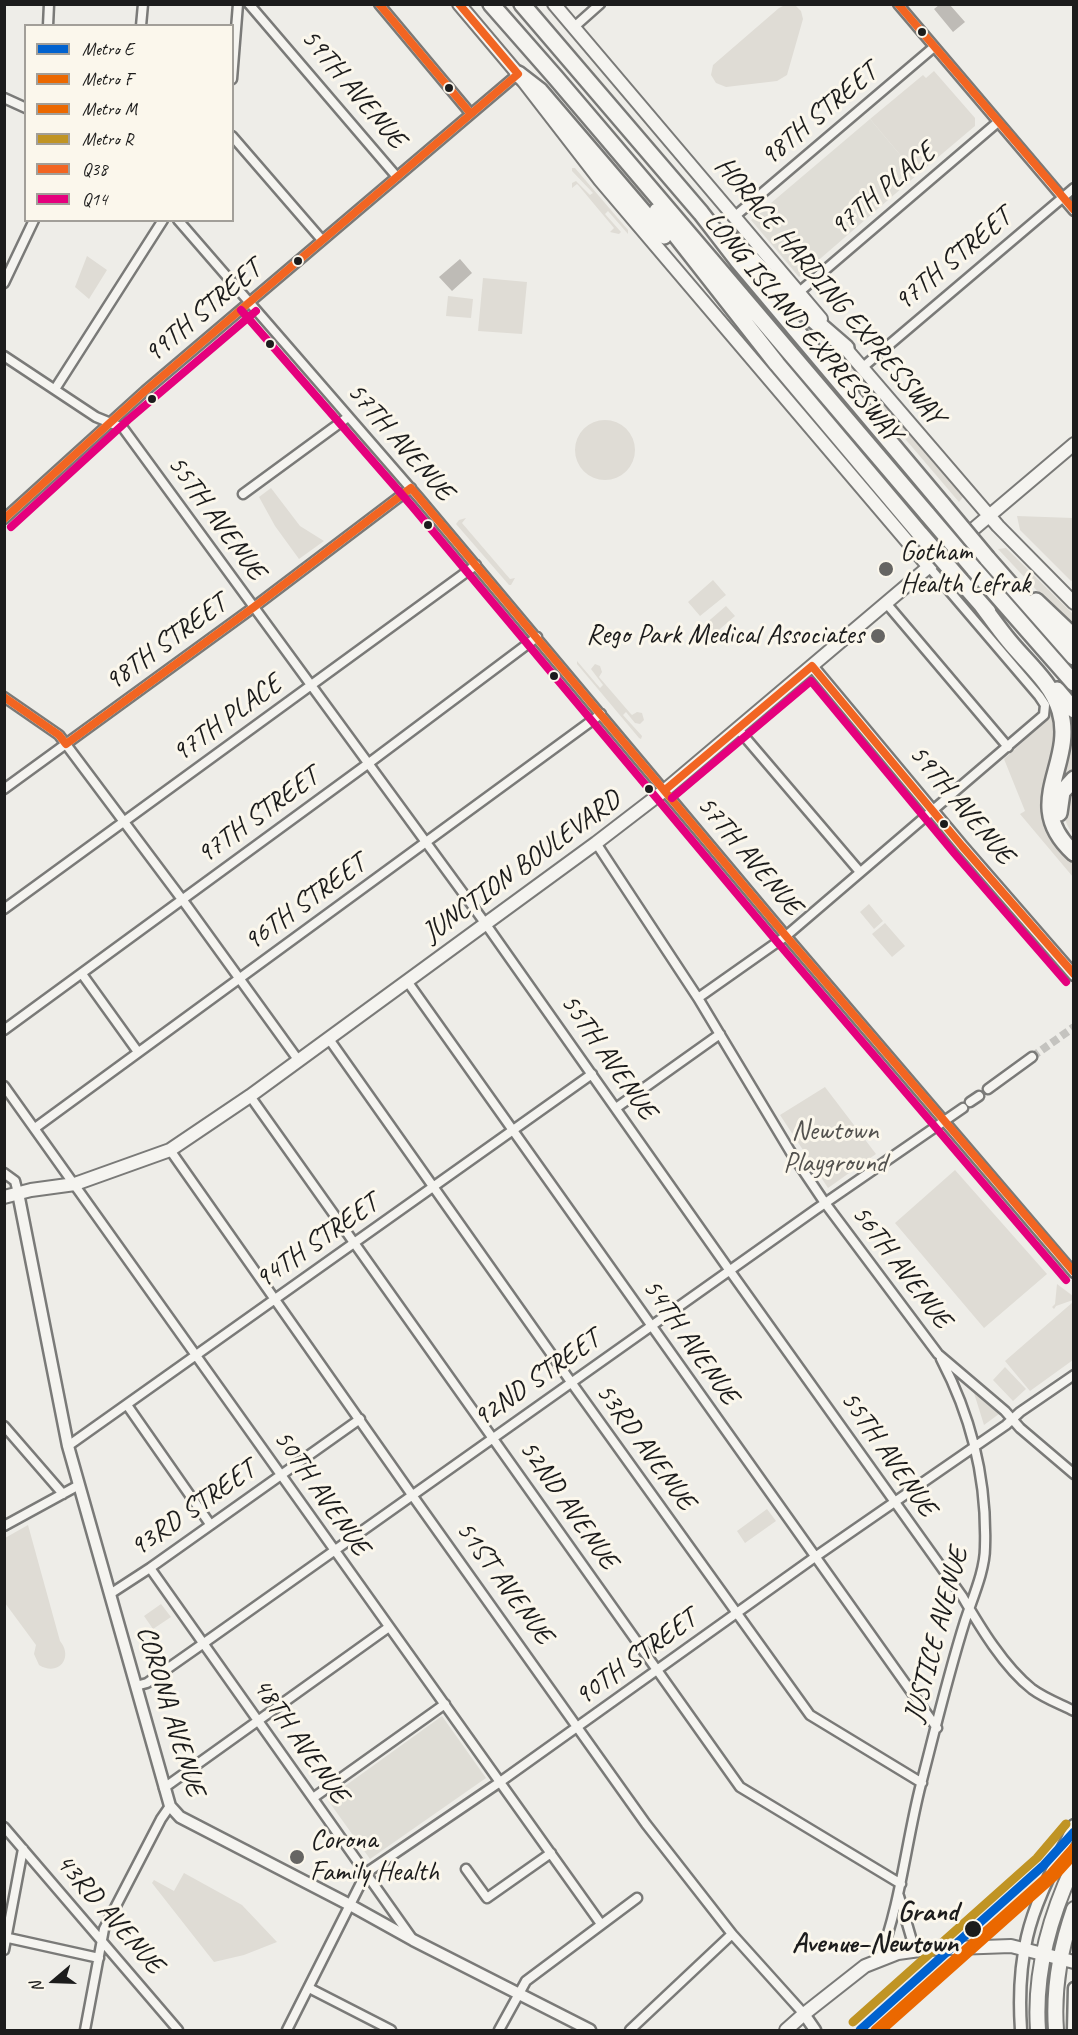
<!DOCTYPE html>
<meta charset="utf-8">
<style>
body{margin:0}
#map{position:relative;width:1078px;height:2035px;overflow:hidden;background:#eeede8;font-family:Caveat,sans-serif}
canvas{display:block}
.frame{position:absolute;inset:0;border:6px solid #1c1c1c;pointer-events:none}
.legend{position:absolute;left:24px;top:24px;width:210px;height:198px;box-sizing:border-box;background:#fbf7ec;border:2px solid #a29f99;margin:0;padding:8px 10px;list-style:none;font-size:18px;color:#1c1c1c}
.legend li{display:flex;align-items:center;gap:12px;height:30px}
.legend b{width:30px;border:2px solid #a29f99}
.north{position:absolute;left:24px;top:1951px;width:60px;height:60px;-webkit-text-stroke:4px #fbf7ec;paint-order:stroke;rotate:251deg;font-size:16px;font-weight:700;line-height:24px;text-align:center;color:#1c1c1c}
.north::after{content:'';display:block;margin:auto;width:21px;height:27px;background:#1c1c1c;clip-path:polygon(50% 0,100% 100%,50% 72%,0 100%)}
</style>
<div id="map">
<canvas width="1078" height="2035"></canvas>
<div class="frame"></div>
<ul class="legend">
<li><b style="height:8px;background:#0062cf"></b>Metro E</li>
<li><b style="height:8px;background:#eb6800"></b>Metro F</li>
<li><b style="height:8px;background:#eb6800"></b>Metro M</li>
<li><b style="height:8px;background:#c09424"></b>Metro R</li>
<li><b style="height:8px;background:#f26522"></b>Q38</li>
<li><b style="height:8px;background:#e5007d"></b>Q14</li>
</ul>
<div class="north">N</div>
</div>
<script>
const g = document.querySelector('canvas').getContext('2d');
g.lineJoin = 'round';
function paint(path, color) {
  g.fillStyle = color;
  g.fill(path, 'evenodd');
}
function trace(path, color, width, dash) {
  g.strokeStyle = color;
  g.lineWidth = width;
  g.lineCap = dash ? 'butt' : 'round';
  g.setLineDash(dash || []);
  g.stroke(path);
}
function label(font, color, halo, rows, align = 'center') {
  g.font = font + ' Caveat,sans-serif';
  g.lineWidth = 6;
  g.setLineDash([]);
  g.textBaseline = 'middle';
  g.strokeStyle = halo;
  g.fillStyle = color;
  for (const [text, x, y, turn = 0] of rows) {
    g.save();
    g.translate(x, y);
    g.rotate((+turn || 0) * Math.PI / 180);
    g.textAlign = isNaN(turn) ? turn : align;
    if (halo) g.strokeText(text, 0, 0);
    g.fillText(text, 0, 0);
    g.restore();
  }
}
paint(new Path2D(`
 M870,119L917,175L799,277L751,220Z
 M442,1716L486,1778L370,1859L327,1799Z`), '#dfddd6');
paint(new Path2D(`
 M785,5L796,6L801,11L803,19L787,75L777,81L726,87L716,83L711,75L713,65L779,8Z
 M934,71L975,118V126L917,175L870,119L923,75L926,78Z
 M572,168H575L628,230V234L608,211L605,214L621,232L619,234L610,232L614,228L579,186L577,184L572,188V183L576,181L590,195L593,193L572,171Z
 M87,256L107,270L89,299L75,287Z
 M483,278L527,282L522,334L478,331Z
 M448,296L473,299L471,318L446,316Z
 M808,325L840,353L963,497L959,502Z
 M575 450a30 30 0 1 1 60 0a30 30 0 1 1-60 0Z
 M271,488L300,526L324,541L299,559L275,526L259,497Z
 M1017,516L1073,518V580L1071,581L1020,530Z
 M466,518L462,523L510,579L515,578L511,585H509L456,524L459,520Z
 M1006,548L1073,614V629L998,549Z
 M713,580L726,595L700,616L688,602Z
 M726,606L735,616L713,635L704,625Z
 M577,661L600,688L603,685L591,669L595,664L600,666L602,672L599,677L630,713L632,715L637,712L642,713L644,720L640,724L635,723L626,712L623,715L642,736L641,739L639,738L577,664Z
 M1055,712L1058,722L1045,820C1051,838 1060,848 1073,860V877L1020,814L1025,811L1004,759Z
 M1068,718L1073,724V774L1059,790L1071,732L1067,728Z
 M1073,792V834C1061,818 1064,810 1069,793L1072,794Z
 M869,904L883,921L874,929L860,912Z
 M885,923L905,946L892,957L872,934Z
 M825,1087L876,1154L828,1188L780,1115Z
 M955,1170L1047,1274L984,1328L895,1223Z
 M1057,1284L1073,1296V1300L1056,1306L1054,1309L1052,1307L1055,1304Z
 M1073,1302V1360L1030,1391L1005,1361Z
 M1005,1367L1026,1389L1013,1401L993,1380Z
 M974,1393L999,1414L984,1425Z
 M767,1509L776,1521L745,1543L737,1531Z
 M28,1525L60,1641C74,1658 58,1677 39,1665L34,1654L36,1645L5,1603V1538Z
 M161,1604L171,1617L153,1629L144,1616Z
 M184,1873L242,1905L277,1942L244,1955L214,1962L152,1883L154,1880L174,1891Z`), '#dfdcd5');
paint(new Path2D(`
 M939,5H950L965,22L953,32L934,9Z
 M460,259L472,273L452,291L439,277Z`), '#bebbb6');
trace(new Path2D(`
 M1032,1057L1074,1027`), '#c4c3bf', 8, [8, 4]);
const minor = new Path2D(`
 M249,4L397,177
 M379,4L471,114
 M898,4L1074,211
 M48,26L49,4
 M141,26L143,4
 M573,28L600,4
 M232,79L238,4
 M4,98L26,108
 M232,136L322,240
 M734,217L934,47
 M178,220L419,498L786,936L1074,1273
 M4,283L34,220
 M798,293L998,122
 M4,356L96,417L123,428L485,923L730,1271L962,1596C980,1627 1004,1667 1032,1689C1044,1698 1060,1704 1074,1711
 M863,367L1074,188
 M55,389L163,220
 M243,494L348,417
 M4,519L145,391L518,74
 M886,603L1008,747
 M4,697L59,735L187,906L299,1061
 M738,729L860,872
 M4,789L254,607L411,488
 M596,843L698,998L790,1151L825,1203L938,1354L1005,1411L1020,1428L1074,1474
 M4,909L476,565
 M82,974L138,1052
 M407,981L937,1728
 M698,998L786,936L1044,715L1045,705L1039,696L929,567
 M4,1030L369,763L537,637
 M329,1039L576,1389L810,1715L922,1783
 M4,1086L601,1924
 M988,1089L1032,1057
 M250,1096L740,1787L901,1884
 M970,1102L979,1096
 M616,1108L720,1034
 M35,1128L601,714
 M170,1150L417,1502L646,1824L732,1934L804,2014
 M4,1173L15,1181L18,1193
 M127,1405L210,1524
 M4,1426L63,1494
 M68,1446L592,1074
 M4,1526L79,1485
 M150,1568L411,1937
 M110,1594L150,1568L360,1419
 M136,1686L147,1683L204,1643L815,1210L963,1108
 M164,1788L389,1627
 M313,1798L445,1704
 M4,1827L178,2030
 M466,1869L487,1898L551,1853
 M899,1896L915,1951
 M4,1937L99,1958
 M4,1950L23,1849
 M879,1960C901,1903 906,1842 921,1784C935,1730 948,1675 965,1621C972,1599 985,1571 985,1547C987,1480 972,1418 941,1359
 M309,1988L391,2030
 M85,2030L104,1929L161,1819L170,1806
 M287,2030L366,1873L500,1782L815,1557L1006,1425L1020,1412L1074,1375
 M499,2030L526,1981L637,1898
 M630,2030L732,1934`);
const tertiary = new Path2D(`
 M812,666L962,846L1074,975
 M18,1193L68,1446L170,1806L180,1817L350,1905L413,1940L590,2030
 M804,2014L815,2030
 M1021,2030C1019,2000 1020,1967 1027,1937C1036,1898 1057,1861 1074,1825
 M1073,2030L1074,1988`);
const secondary = new Path2D(`
 M459,4L518,74L600,180L929,567
 M554,4L821,319
 M840,342L998,526L1074,603
 M4,1197L31,1190L75,1184L170,1150L250,1096L596,843L665,790L1074,444
 M786,2030L804,2014L865,1966L898,1953L927,1949L1011,1946L1074,1962`);
const primary = new Path2D(`
 M1038,2030C1034,1972 1049,1918 1074,1865
 M1056,2030C1053,1989 1060,1949 1074,1909`);
const motorway = new Path2D(`
 M491,4L556,78L928,515
 M522,4L701,213L738,261L942,504
 M518,74L540,91L664,236
 M657,211L777,364L921,535
 M728,237L747,254L787,297L846,348
 M987,558L1074,657
 M974,569L1074,683
 M960,580L988,612
 M1036,601L1074,637
 M981,604C990,616 999,629 1009,641C1026,662 1052,683 1060,711C1076,764 1020,804 1074,853
 M1057,690L1074,710
 M1059,813L1062,792L1074,779`);
trace(minor, '#7a7a78', 13);
trace(tertiary, '#7a7a78', 15);
trace(secondary, '#7a7a78', 16);
trace(primary, '#7a7a78', 18);
trace(motorway, '#7a7a78', 20);
trace(minor, '#f5f4f0', 8);
trace(tertiary, '#f5f4f0', 10);
trace(secondary, '#f5f4f0', 12);
trace(primary, '#f5f4f0', 14);
trace(motorway, '#f5f4f0', 15);
const motorwayBridge = new Path2D(`
 M942,504L987,558
 M928,515L974,569
 M921,535L960,580`);
trace(motorwayBridge, '#7a7a78', 20, []);
trace(motorwayBridge, '#f5f4f0', 15);
trace(new Path2D(`
 M379,4L471,114
 M898,4L1074,210
 M411,488L786,936L1074,1272
 M4,519L145,391L518,74L459,4
 M4,697L59,735L66,744
 M66,744L254,607L411,488
 M665,790L812,666L962,846L1074,974`), '#f26522', 8);
trace(new Path2D(`
 M241,310L411,505L778,943L1066,1280
 M11,527L128,420L256,311
 M672,798L811,681L954,853L1066,982`), '#e5007d', 8);
trace(new Path2D(`
 M860,2030L1044,1865L1074,1832`), '#0062cf', 9);
trace(new Path2D(`
 M882,2030L1055,1876L1074,1855`), '#eb6800', 9);
trace(new Path2D(`
 M875,2030L1051,1873L1074,1847`), '#eb6800', 9);
trace(new Path2D(`
 M853,2022L1037,1858L1066,1824`), '#c09424', 9);
for (const [x, y, r, color] of [
 [922,32,5,"#1c1c1c"],
 [449,88,5,"#1c1c1c"],
 [298,261,5,"#1c1c1c"],
 [270,344,5,"#1c1c1c"],
 [152,399,5,"#1c1c1c"],
 [428,525,5,"#1c1c1c"],
 [886,569,8,"#666563"],
 [878,636,8,"#666563"],
 [554,676,5,"#1c1c1c"],
 [649,789,5,"#1c1c1c"],
 [944,824,5,"#1c1c1c"],
 [297,1857,8,"#666563"],
 [973,1929,9,"#1c1c1c"]
]) {
  const dot = new Path2D();
  dot.arc(x, y, r, 0, 2 * Math.PI);
  g.fillStyle = color;
  g.fill(dot);
  trace(dot, '#fbf7ec', 2);
}
label('28px', '#1c1c1c', '#fbf7ec', [
 ["59TH AVENUE",353,89,50],
 ["98TH STREET",819,115,-40],
 ["97TH PLACE",883,190,-40],
 ["97TH STREET",953,260,-40],
 ["HORACE HARDING EXPRESSWAY",829,291,50],
 ["99TH STREET",203,312,-40],
 ["LONG ISLAND EXPRESSWAY",802,327,50],
 ["57TH AVENUE",400,442,49],
 ["55TH AVENUE",216,518,54],
 ["98TH STREET",166,643,-36],
 ["97TH PLACE",227,719,-36],
 ["59TH AVENUE",961,805,50],
 ["97TH STREET",258,816,-36],
 ["57TH AVENUE",749,856,50],
 ["JUNCTION BOULEVARD",522,867,-36],
 ["96TH STREET",305,903,-36],
 ["55TH AVENUE",608,1057,55],
 ["94TH STREET",317,1242,-35],
 ["56TH AVENUE",901,1267,53],
 ["54TH AVENUE",690,1342,55],
 ["92ND STREET",537,1379,-35],
 ["53RD AVENUE",645,1447,54],
 ["55TH AVENUE",888,1454,55],
 ["50TH AVENUE",321,1493,55],
 ["52ND AVENUE",568,1505,55],
 ["93RD STREET",193,1509,-35],
 ["51ST AVENUE",504,1583,54],
 ["JUSTICE AVENUE",937,1635,-75],
 ["90TH STREET",636,1658,-36],
 ["CORONA AVENUE",170,1711,73],
 ["48TH AVENUE",300,1741,55],
 ["43RD AVENUE",109,1914,49]
]);
label('28px', '#1c1c1c', '#fbf7ec', [
 ["Gotham",900,553],
 ["Health Lefrak",900,585],
 ["Rego Park Medical Associates",864,636,"right"],
 ["Corona",310,1841],
 ["Family Health",310,1873]
], 'left');
label('28px', '#53524f', '#fbf7ec', [
 ["Newtown",835,1132],
 ["Playground",835,1164]
]);
label('bold 28px', '#1c1c1c', '#fbf7ec', [
 ["Grand",958,1913],
 ["Avenue–Newtown",958,1945]
], 'right');
</script>
